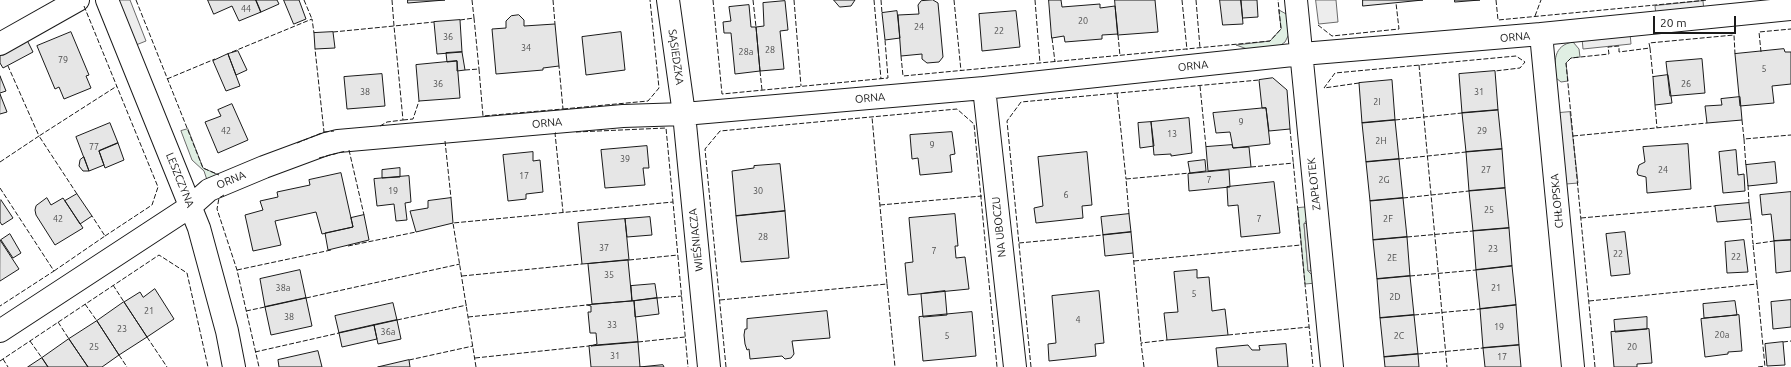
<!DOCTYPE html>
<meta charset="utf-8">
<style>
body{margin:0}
#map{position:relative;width:1791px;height:367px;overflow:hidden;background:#fff;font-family:Ubuntu,sans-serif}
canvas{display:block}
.scale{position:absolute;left:1653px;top:16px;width:83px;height:18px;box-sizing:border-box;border:2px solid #1a1a1a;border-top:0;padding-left:5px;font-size:12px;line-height:14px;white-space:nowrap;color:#1a1a1a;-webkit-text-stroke:3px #fff;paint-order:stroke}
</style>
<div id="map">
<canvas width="1791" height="367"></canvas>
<div class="scale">20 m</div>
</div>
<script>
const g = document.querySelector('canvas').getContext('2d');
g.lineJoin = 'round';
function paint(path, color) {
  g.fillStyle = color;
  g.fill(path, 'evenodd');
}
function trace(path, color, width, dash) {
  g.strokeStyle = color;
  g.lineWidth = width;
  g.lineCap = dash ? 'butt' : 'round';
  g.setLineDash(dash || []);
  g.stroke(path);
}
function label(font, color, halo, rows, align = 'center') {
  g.font = font + ' Ubuntu,sans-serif';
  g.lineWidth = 3;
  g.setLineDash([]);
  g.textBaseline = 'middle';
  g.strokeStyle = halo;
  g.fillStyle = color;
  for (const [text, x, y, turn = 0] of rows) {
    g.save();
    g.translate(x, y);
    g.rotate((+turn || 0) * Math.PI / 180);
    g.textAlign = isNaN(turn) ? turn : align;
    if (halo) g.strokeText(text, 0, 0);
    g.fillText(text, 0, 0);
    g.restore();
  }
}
const green = new Path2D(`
 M1279,10L1288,15L1289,34L1285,42L1278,47L1250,50L1236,45L1270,41L1281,29Z
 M1573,42L1579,49L1580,57L1571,58L1566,63L1568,81L1561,82L1556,78C1554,62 1553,45 1573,42Z
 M188,129L203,168L219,175L207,180L204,171L192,160L181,131Z
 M1309,207L1310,215L1304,224L1308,271L1316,279V283L1305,284L1298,208Z`);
paint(green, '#e0efe3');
trace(green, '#6a6a6a', 1);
const parking = new Path2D(`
 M118,0H130L146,41L136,45Z
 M1316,0H1336L1338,22L1319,24Z
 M1703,1L1704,11L1656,15L1655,6Z
 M1630,33L1631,44L1583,49L1582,38Z
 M1570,112L1578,183L1566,184L1559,113Z
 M1314,223L1319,270L1308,271L1304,224Z`);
paint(parking, '#ededed');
trace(parking, '#6a6a6a', 1);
const building = new Path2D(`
 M208,0H256L261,12L239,21L232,6L214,14Z
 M256,0H277L279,4L261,12Z
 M284,0H299L306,19L294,24Z
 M408,0H445L408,3Z
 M834,0H855L851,6L840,7Z
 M933,0L938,3L943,57L939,62L927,63L922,59V54L901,56L898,15L919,14L918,5L921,1Z
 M1049,0H1061L1062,7L1100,4V8L1115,6L1118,34L1102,35V39L1065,42L1064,36L1052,38Z
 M1115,0H1155L1158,32L1118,35Z
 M1220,0H1241L1243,24L1223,25Z
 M1241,0H1257L1258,17L1243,18Z
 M1363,0H1423L1363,6Z
 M1455,0H1480L1455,2Z
 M785,1L788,30L780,31L784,69L760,71L756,27L764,26L763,3Z
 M749,5L751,27H756L760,71L735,74L731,33H724L723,22L731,21L729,7Z
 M897,11L900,38L885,40L882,13Z
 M1016,11L1020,47L982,51L979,14Z
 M519,15L524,20V26L555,24L559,66L543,68V70L496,74L492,29L506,28V21L511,16Z
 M460,20L462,52L437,54L434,22Z
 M71,32L89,75L86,76L91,88L64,99L59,87L55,89L37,46Z
 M333,32L335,48L315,49L314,33Z
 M621,32L625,70L586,75L582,37Z
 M26,38L33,52L3,68L0,63V52Z
 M1784,49L1785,52H1791V84L1772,86L1774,103L1740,106L1735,54Z
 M238,51L247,70L236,75L228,54Z
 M462,52L465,70L457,71V61L447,62L446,53Z
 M228,54L240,86L226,91L213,61Z
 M1702,59L1705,93L1670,96L1666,62Z
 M457,61L460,98L419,101L416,65Z
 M1495,71L1498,110L1462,113L1459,74Z
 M382,74L385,106L347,109L344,77Z
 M1668,75L1672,103L1655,105L1653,77Z
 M0,76L6,91L0,93Z
 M1273,78L1287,90L1290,129L1269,131L1266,108H1262L1259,80Z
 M1392,80L1395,120L1362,123L1359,83Z
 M0,94L7,112L0,114Z
 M1740,97L1742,120L1707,123L1705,106L1722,105L1721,99Z
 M232,104L248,140L218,153L205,122L221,116L218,110Z
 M1266,108L1270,144L1233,148L1230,132L1216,133L1213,113Z
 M1498,110L1502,149L1466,152L1462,113Z
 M1189,118L1192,153L1171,156V154L1154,155L1151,122Z
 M1395,120L1399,159L1366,162L1362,123Z
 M1151,122L1154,146L1140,148L1138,123Z
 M110,123L118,143L99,151L104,165L89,171L76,137Z
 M952,132L955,154L950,155L952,172L920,175L918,158L912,159L910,135Z
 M118,143L124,160L105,168L99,151Z
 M1688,144L1691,189L1647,193L1646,177L1638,175L1637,172L1639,165L1645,162L1643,147Z
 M1232,145L1233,148L1249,147L1251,167L1208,171L1206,147Z
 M647,146L649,168H643L645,185L605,188L601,150Z
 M1502,149L1505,188L1469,191L1466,152Z
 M1736,150L1738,175L1744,174L1745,191L1723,193L1719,152Z
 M533,152V161L540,160L543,192L526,194V199L508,201L503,155Z
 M1087,152L1092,205L1082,206L1083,218L1036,223L1034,208L1043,206L1038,157Z
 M84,157L89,171H83L79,166L80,160Z
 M1399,159L1403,198L1370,201L1366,162Z
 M1205,160L1206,171L1190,173L1188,162Z
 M1775,162L1777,183L1748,186L1746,165Z
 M780,164L785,211L736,216L732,171L754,168V166Z
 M400,168V177L382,178V170Z
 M1229,170L1230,187L1189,191L1188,174Z
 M341,173L353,227L322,234L316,212L275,221L281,245L253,251L245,215L263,210L260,201L278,197L277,192L310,185L309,180Z
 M409,176L411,202L405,203L407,220L396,221L394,204L377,206L374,179Z
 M1274,182L1280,233L1241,237L1238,205L1228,206L1227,187Z
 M1505,188L1509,228L1473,231L1469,191Z
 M1791,192V240L1774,241L1771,214L1762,215L1760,195Z
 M77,194L92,216L80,224L65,201Z
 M47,198L51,205L63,198L83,228L55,245L36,215L35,210L36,206Z
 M451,198L453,223L416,232L410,211L428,208V201Z
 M1403,198L1407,237L1373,240L1370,201Z
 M1,200L13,218L2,225L0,222V201Z
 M1749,203L1751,219L1717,222L1715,206Z
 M785,211L789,258L741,262L736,216Z
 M955,214L958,246H955L956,258L965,257L969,289L908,295L905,263L913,262L909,218Z
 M1129,214L1131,232L1103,235L1101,217Z
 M364,215L369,240L328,250L325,233L353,227L351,218Z
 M650,217L652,235L627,237L625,219Z
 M625,219L629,260L582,264L578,223Z
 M1509,228L1512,266L1476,270L1473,231Z
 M1131,232L1133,253L1105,256L1103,235Z
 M1625,232L1630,274L1611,276L1606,234Z
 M10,234L21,253L13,258L1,240Z
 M1407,237L1410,276L1377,279L1373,240Z
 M0,240L19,269L0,281Z
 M1744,240L1748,272L1727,273L1725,242Z
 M1791,240V271L1776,273L1774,241Z
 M628,260L632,301L592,304L588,264Z
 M1512,266L1516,305L1480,309L1476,270Z
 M300,270L306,298L265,307L260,279Z
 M1197,270V278L1209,277L1212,311L1225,309L1228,335L1167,340L1164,313L1178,312L1174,272Z
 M1410,276L1414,315L1380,318L1377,279Z
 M655,284L657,298L632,301L631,286Z
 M155,289L174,319L147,337L124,302L140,292L143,297Z
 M945,291L947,315L923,317L921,294Z
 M1099,291L1104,343L1095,344L1096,356L1049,361L1048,344L1056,343L1052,296Z
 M306,298L312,326L271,335L265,307Z
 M657,298L659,314L635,317L634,301Z
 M1791,300V327L1773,329L1771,302Z
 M634,301L638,342L591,346L597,344L596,333H590L588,312H591V306L587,305Z
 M1735,301L1737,315L1704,318L1703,304Z
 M124,302L147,337L119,355L97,321Z
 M393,303L397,320L339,333L335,316Z
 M1516,305L1519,345L1483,348L1480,309Z
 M827,311L830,338L792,341L794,354L791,358L785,359L782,356L750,359L749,349L747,350L745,344L744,335L745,329H747V319Z
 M972,312L976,356L923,361L919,317Z
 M1414,315L1418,354L1384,357L1380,318Z
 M1739,315L1742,351L1728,352V354L1705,357L1701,319Z
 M1647,317V329L1615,332L1614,320Z
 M397,320L401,339L378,344L374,325Z
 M97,321L119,355L102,367H88L69,339Z
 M374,325L377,339L342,347L339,333Z
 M1649,329L1652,363L1637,364V367H1614L1611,332Z
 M69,339L88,367H48L42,358Z
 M638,342L640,367H591L589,346Z
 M1783,342L1785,365L1767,366L1765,344Z
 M1286,344L1288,367H1218L1216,348L1248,345L1252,350H1260L1259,346Z
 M1519,345L1521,367H1485L1483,348Z
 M318,351L322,367H279L278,360Z
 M1418,354L1419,367H1385L1384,357Z
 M42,358L48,367H28Z
 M409,360L410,367H378Z
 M663,365L664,367H640Z`);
paint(building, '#e6e6e6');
trace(building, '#1a1a1a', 1);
const minor = new Path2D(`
 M107,0L199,228L227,331L234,367
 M668,0L684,114L709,367
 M1296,0L1332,367
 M1541,34L1573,367
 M0,44L78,0
 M984,88L1015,367
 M0,331L191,206L209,190L264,167L326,144L338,141L623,116L684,114L984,88L1302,54L1541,34L1791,9`);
trace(minor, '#1a1a1a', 24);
trace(minor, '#fff', 22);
trace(new Path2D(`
 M136,0L203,168L219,175
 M304,0L312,19
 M392,0L394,26L434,22
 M472,0L474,18
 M553,0L555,24
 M713,0L722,94L888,78L885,40
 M753,0L756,27
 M794,0L801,86
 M874,0L881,79
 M881,0L882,13
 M954,0L961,71
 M1035,0L1040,63
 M1182,0L1187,50
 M1196,0L1200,48
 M1496,0L1498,20L1708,0
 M84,6L158,187L152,205L105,236
 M1535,16L1541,0
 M460,20L474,18L479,69
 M1318,25L1332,36L1399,29L1396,3
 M333,32L394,26L403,120L387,122L380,126
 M1118,35L1120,56
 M1052,38L1055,62
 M1650,48L1653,77
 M232,52L312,19L314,33
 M1761,52L1759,32L1791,29
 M901,56L903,76L1270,41L1281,29L1278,0
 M1419,65L1447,367
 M465,70L479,69L483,116L563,109L559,66
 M760,71L762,90
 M167,79L215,59
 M1359,83L1324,88L1335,73L1516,56L1525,62L1520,68L1495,71
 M1200,86L1206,147
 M1117,93L1126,179
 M1655,105L1657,128
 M563,109L648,101L659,88L650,0
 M403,120L413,119L419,101
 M1395,120L1462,113
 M1742,120L1744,139L1791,135
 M1290,129L1313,367
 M324,132L334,131
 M576,132L666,128L673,202
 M556,133H555L563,212
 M1573,136L1707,123
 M1744,139L1746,167
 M445,141L451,198
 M297,143L324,132L315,49
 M349,150L364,215
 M319,158L346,151
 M1399,159L1466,152
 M0,162L39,136L8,66
 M1251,167L1294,163
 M1748,185L1749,203
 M0,188L54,271L0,306
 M77,194L39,136L117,86
 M224,195L219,198L217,209L237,270L259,367
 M1403,198L1469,191
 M880,205L982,196
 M1129,214L1126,179L1190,173
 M1581,218L1715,206
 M1751,219L1753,244L1774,241
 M1407,237L1473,231
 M1019,243L1103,235
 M348,246L416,232
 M1133,253L1141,343
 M629,260L678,255
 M1134,261L1301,245
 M237,270L331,250
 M54,271L105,236L92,216
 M462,276L582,264
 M1410,276L1476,270
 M887,284L895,367
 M1757,284L1765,367
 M113,285L124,302
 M306,298L460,264
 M657,298L682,296
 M720,300L887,284L872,117
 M1589,301L1757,284L1753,244
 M85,304L97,321
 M246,311L265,307
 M1414,315L1480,309
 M468,317L587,305
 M397,320L467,305
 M58,322L69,339
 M1228,335L1309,327
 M147,337L167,367
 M30,341L42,358
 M638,342L685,337
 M1783,342L1791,341
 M255,352L339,333
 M1418,354L1483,348
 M119,355L127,367
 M475,358L589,346
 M3,359L8,367
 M409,360L473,346
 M0,361L159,255L187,273L208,367
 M476,367L453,223L673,202L688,367
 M726,367L705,149L720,131L957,109L974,124L997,367
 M1031,367L1007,121L1021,102L1259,80
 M1144,367L1141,343L1167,340
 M1595,367L1566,63L1571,58L1609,54L1608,47L1619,46V52L1650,48L1649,43L1734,35L1735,54
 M1758,367L1765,366`), '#1a1a1a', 1, [5, 2]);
label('9px', '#4d4d4d', null, [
 ["44",246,9],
 ["20",1083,21],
 ["24",919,27],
 ["22",999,31],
 ["36",448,37],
 ["34",526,48],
 ["28",770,50],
 ["28a",746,52],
 ["79",63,60],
 ["5",1764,69],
 ["36",438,84],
 ["26",1686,84],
 ["38",365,92],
 ["31",1479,92],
 ["2I",1377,102],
 ["9",1241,122],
 ["42",226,131],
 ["29",1482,131],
 ["13",1172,134],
 ["2H",1381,141],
 ["9",932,145],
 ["77",94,147],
 ["39",625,159],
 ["27",1486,170],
 ["24",1663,170],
 ["17",524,176],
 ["7",1209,180],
 ["2G",1384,180],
 ["19",393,191],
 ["30",758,191],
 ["6",1066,195],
 ["25",1489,210],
 ["42",58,219],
 ["7",1259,219],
 ["2F",1388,219],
 ["28",763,237],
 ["37",604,248],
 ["23",1493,249],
 ["7",934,251],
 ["22",1618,254],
 ["22",1736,257],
 ["2E",1392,258],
 ["35",609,275],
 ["38a",283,288],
 ["21",1496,288],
 ["5",1194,294],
 ["2D",1395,297],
 ["21",149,311],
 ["38",289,317],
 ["4",1078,320],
 ["33",612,325],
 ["19",1499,327],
 ["23",122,329],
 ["36a",388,332],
 ["20a",1722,335],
 ["5",947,336],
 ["2C",1399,336],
 ["25",94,347],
 ["20",1632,347],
 ["31",615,356],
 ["17",1502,357]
]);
label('11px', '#1a1a1a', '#fff', [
 ["ORNA",1515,37,-5],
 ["SĄSIEDZKA",676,57,82],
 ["ORNA",1193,66,-6],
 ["ORNA",870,98,-5],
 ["ORNA",547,123,-5],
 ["LESZCZYNA",180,180,68],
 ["ORNA",231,180,-22],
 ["ZAPŁOTEK",1314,184,-96],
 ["CHŁOPSKA",1557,201,-95],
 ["NA UBOCZU",999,227,-96],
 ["WIEŚNIACZA",696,240,-96]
]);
</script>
